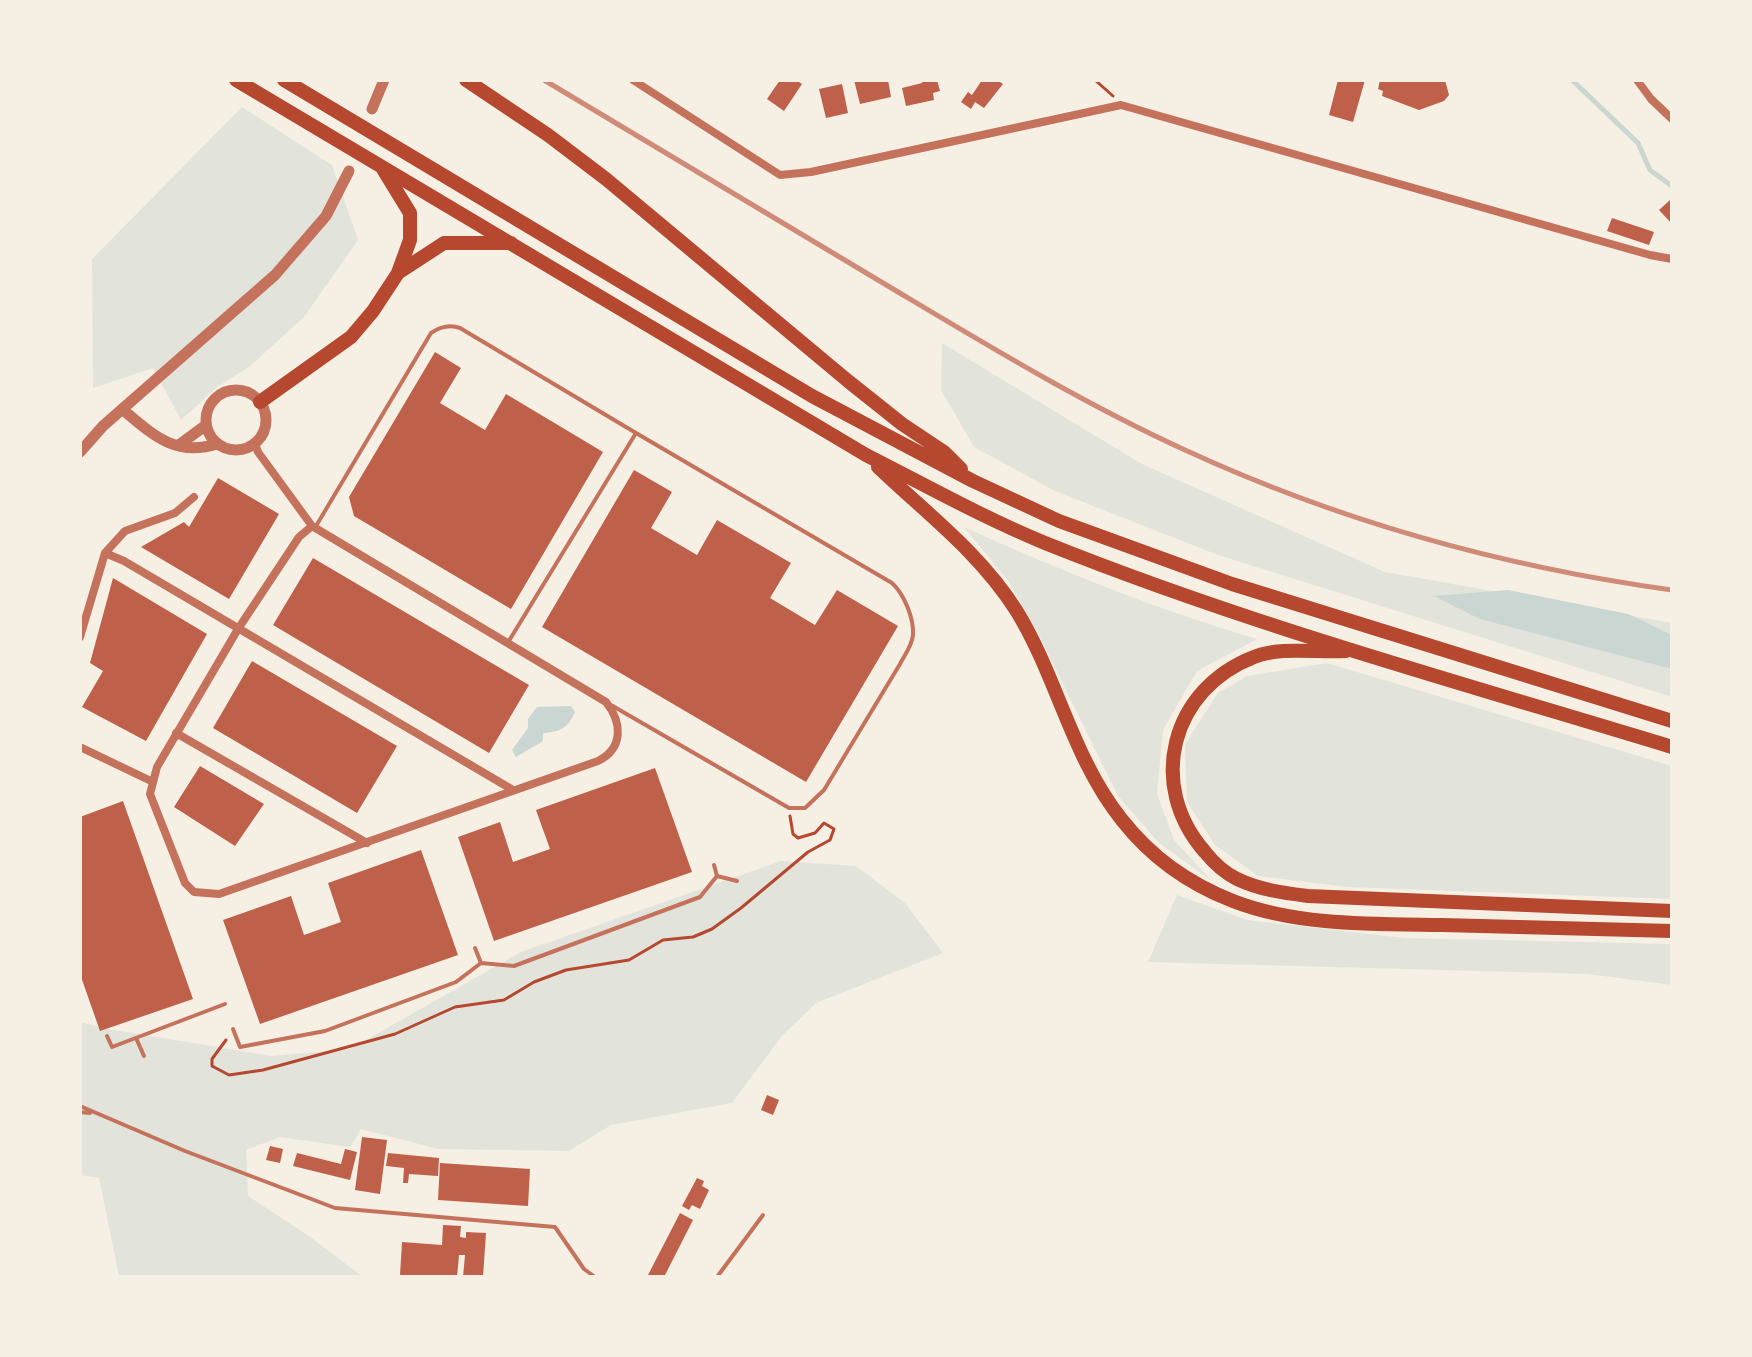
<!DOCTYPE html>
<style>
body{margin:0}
#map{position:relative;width:1752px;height:1357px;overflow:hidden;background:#f6efe4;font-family:Quicksand,sans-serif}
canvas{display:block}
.frame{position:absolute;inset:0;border:82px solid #f6efe4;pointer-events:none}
</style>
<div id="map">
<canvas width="1752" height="1357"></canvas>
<div class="frame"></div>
</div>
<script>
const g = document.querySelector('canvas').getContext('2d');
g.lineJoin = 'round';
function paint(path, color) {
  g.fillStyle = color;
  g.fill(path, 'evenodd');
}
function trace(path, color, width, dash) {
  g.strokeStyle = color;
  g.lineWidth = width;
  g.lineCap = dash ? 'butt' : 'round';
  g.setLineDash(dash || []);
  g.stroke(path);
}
paint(new Path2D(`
 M242,107L332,165L358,240L304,317L249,367L217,387L181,420L153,368L93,388L92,259Z
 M942,343L1142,464L1385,572L1672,623V697L1218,555L1055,491L974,447L941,390Z
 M964,527C1061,571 1155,609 1257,639L1197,671L1163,730L1157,794L1174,840L1212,881L1159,843L1118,796L1039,635L1009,582Z
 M1327,663L1672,766V899L1347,887L1258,876L1215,845L1187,802L1185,744L1218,693L1247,676Z
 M781,861L856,866L905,903L943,953L816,1003L781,1037L732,1103L611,1125L569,1151L438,1149L361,1129L350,1147L280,1137L246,1150L248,1196L309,1236L363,1277H119L99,1178L80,1175V1022L103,1028L271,1056L350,1049L521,952Z
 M1177,895L1247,920L1404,938L1672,944V985L1588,974L1148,962Z`), '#e2e4dc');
paint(new Path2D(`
 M1508,590L1628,614L1672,635V669L1480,619L1434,596Z
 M571,706L575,712C568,728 560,732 543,733V741L516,757L512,750L528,728V719L537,707Z`), '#c9d6d2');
trace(new Path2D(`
 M1572,80L1638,143L1650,170L1672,186`), '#c9d6d2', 5);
paint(new Path2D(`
 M780,80H796L802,84L784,111L767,99Z
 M854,80H888L891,97L860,104Z
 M922,80H937L940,91L933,93L934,100L906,106L902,88L922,83Z
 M982,80H997L1003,84L984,108L975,102L971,109L961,102L968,92L972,95Z
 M1338,80H1365L1353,122L1329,115Z
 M1380,80H1445L1449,95L1444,101L1419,110L1382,96L1383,91L1378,89Z
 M842,84L848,113L826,118L819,89Z
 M1670,200L1672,202V224L1659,210Z
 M1612,218L1654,232L1649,245L1607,231Z
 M435,352L461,368L440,403L485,430L506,394L603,452L511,609L354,516L349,497Z
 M634,470L672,492L651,528L697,555L717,520L791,563L770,598L815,625L837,590L898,626L806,782L542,627Z
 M218,478L279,514L229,599L141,547L184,522L189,527Z
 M313,558L529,685L489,753L273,625Z
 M113,578L207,634L146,741L82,707L103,671L90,663Z
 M252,661L397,746L357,813L213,728Z
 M200,766L264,804L235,846L174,807Z
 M655,768L692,872L494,941L458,837L500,822L513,862L550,849L536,810Z
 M123,801L193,999L100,1031L80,974V817Z
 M421,850L458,955L260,1024L223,920L291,896L304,935L341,922L328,883Z
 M767,1095L779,1100L773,1115L761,1110Z
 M362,1137L387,1140L380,1194L355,1190Z
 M270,1146L283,1149L280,1163L266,1160Z
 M345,1149L357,1152L350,1180L293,1166L297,1153L341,1164Z
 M388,1153L439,1158L438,1176L409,1174L408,1183H403L404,1168L386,1166Z
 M440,1163L530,1169L528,1206L438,1200Z
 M697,1178L704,1181L702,1186L709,1190L700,1209L692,1205L689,1210L682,1206Z
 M680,1213L693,1220L664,1277H647Z
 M443,1225L461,1226L460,1237L466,1238V1232L486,1233L483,1277H463L465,1255H459L457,1277L400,1275L402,1242L442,1245Z`), '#bf614a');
trace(new Path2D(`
 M1095,80L1113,96
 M226,1040L212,1059V1066L229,1075L263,1070L395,1034L455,1007L504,1000L534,982L566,970L629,960L663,940L693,937L712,929L741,908L808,852L830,840L834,829L824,823L815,833L798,838L793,834L790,816`), '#b5482f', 3);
trace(new Path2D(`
 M316,526L431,333C440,327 449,324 460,328L636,433L507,644
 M611,705L789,808H805L824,790L900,664C904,656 912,646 913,635C914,618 904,594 892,583L636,433
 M714,865L717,876
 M717,876L737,881
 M475,948L481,963
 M233,1029L240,1047L325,1031L456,982L481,963L514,966L700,897L717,876
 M107,1036L112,1047L225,1004
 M136,1038L144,1056
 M80,1106L185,1151L335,1208L555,1227L584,1269L595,1277
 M80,1112L90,1113
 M717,1277L763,1215`), '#c5725c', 4);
trace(new Path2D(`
 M633,80L780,175L811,172L1121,105L1650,255L1672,259
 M1637,80L1651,99L1672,119
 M255,444L258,452L312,526L606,702C622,722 624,748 598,761L219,894L194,892L185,883L150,794L157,767L238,629L299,537L312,526
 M105,553L124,561L513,790
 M80,637L105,553L125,531L175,513L194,497
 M176,733L367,843
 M80,747L151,781`), '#c5725c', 8);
trace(new Path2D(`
 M372,109L384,80
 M206 420a30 30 0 1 1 60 0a30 30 0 1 1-60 0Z
 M122,409C153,435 175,457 217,444
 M179,445L206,425
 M80,452L103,426L275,275L326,216L349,171`), '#c5725c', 11);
trace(new Path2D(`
 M236,80L866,455C925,485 984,518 1045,543C1249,625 1462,683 1672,747
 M284,80L812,396L973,481L1059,521L1232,584L1672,721
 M466,80L548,135L606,179L848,381L902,424L944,452L961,469
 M398,273L444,243H511
 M260,402L351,337L373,311L398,273L410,240V213L383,169
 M878,467C926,513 979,552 1016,610C1057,676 1072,758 1122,820C1151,857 1189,884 1233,901C1297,926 1374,924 1442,925C1519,927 1595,929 1672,931
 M1346,651C1317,653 1281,646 1254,657C1171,689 1146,785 1205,852C1213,862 1225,873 1237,879C1260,890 1284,893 1308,896L1672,911`), '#b5482f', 14);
trace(new Path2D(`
 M544,80C657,148 770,215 883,283C982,342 1080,402 1185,450C1339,521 1505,567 1672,590`), '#cf8b77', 5);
</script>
